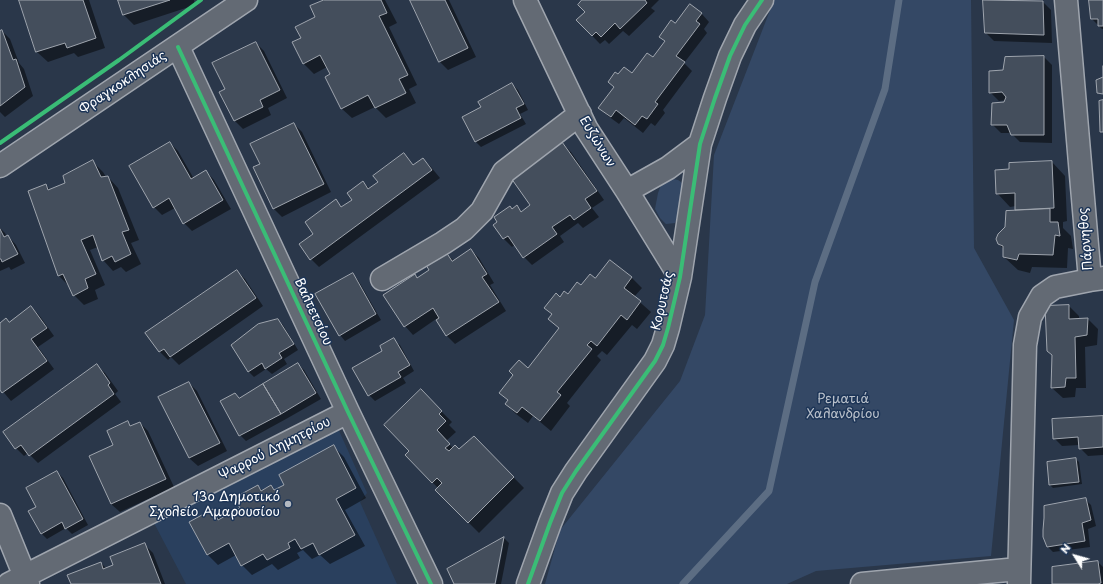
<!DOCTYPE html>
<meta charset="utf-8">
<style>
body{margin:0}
#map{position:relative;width:1103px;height:584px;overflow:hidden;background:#2a374a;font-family:"Playpen Sans",sans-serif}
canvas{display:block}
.north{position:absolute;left:1055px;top:536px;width:40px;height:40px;-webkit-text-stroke:3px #1d3557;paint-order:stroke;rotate:307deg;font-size:11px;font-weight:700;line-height:16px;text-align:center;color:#fff}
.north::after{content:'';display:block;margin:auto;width:14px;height:18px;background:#fff;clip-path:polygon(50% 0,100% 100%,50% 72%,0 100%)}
</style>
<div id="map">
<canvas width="1103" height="584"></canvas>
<div class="north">N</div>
</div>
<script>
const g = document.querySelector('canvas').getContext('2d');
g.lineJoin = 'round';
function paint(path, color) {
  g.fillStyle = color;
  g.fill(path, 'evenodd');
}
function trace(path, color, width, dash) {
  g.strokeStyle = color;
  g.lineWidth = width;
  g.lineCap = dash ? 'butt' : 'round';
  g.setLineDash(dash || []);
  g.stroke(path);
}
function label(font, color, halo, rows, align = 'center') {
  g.font = font + ' "Playpen Sans",sans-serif';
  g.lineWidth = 3;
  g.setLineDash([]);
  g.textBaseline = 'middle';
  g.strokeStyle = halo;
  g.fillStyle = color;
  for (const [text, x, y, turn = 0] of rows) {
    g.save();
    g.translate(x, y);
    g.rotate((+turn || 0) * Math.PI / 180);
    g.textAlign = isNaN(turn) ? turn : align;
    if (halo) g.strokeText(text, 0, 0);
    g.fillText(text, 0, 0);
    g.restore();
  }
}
paint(new Path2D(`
 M336,424L367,493L360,502L397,584H186L154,523Z`), '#2a405e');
paint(new Path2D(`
 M774,0H971L974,248L1014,320L991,556L816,571L787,584H545L560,530L680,381L705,315L714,155Z
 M668,179C671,179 675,179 678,180C692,187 680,213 675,223L666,224L660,218L655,209L658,193L661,185Z`), '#344865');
paint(new Path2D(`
 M21,0H89L105,48L78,57L74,53L48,62L37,52Z
 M119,0H194L195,5L134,25L124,15Z
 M326,0H385L397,23L389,27L417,85L409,89L416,103L386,118L375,107L352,118L341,108L331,75L327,67L314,74L304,64L302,38L317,18Z
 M411,0H449L476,57L448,70L440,62Z
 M584,0H659L651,8L655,11L629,36L623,31L609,44L605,40L600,44L577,20L586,12Z
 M984,0L1043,2L1051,10L1052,43L994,41L986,33Z
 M1090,0H1103V29H1102L1092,19Z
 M701,13L709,22L704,29L707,33L684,63L692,71L663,110L665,113L655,126L651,123L643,133L624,118L619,124L608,116L600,107L615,87L618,76L632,74L653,59L666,42L660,37L675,25Z
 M2,31L10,39L19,63L24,69L33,96L5,117L0,112V32Z
 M256,43L264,51L287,98L268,108L271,115L243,129L235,121L227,90Z
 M1044,57L1052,65V143L1020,142L1011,133H1001L992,124L1006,100L999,101L990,92L1004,71Z
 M512,84L518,90L528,110L520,114L526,124L481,147L476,142L463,118L482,108Z
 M294,124L302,132L331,192L282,217L274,209L261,164Z
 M170,143L178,151L194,179L206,171L214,180L231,209L192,231L184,223L175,208L162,215L154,207Z
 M562,143L571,152L604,200L592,208L599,217L583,228L578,223L560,236L564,242L532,265L524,257L515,244L512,247L503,238L512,210L517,207L522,212L531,206Z
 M404,154L414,166L423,159L431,167L440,178L319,267L311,259L315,234L336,201L343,208L353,200L363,182L370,189L379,182Z
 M93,162L103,172L106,177H108L118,188L139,240L131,243L141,264L126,272L121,267L113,271L103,260L98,247L90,250L105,285L95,290L98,299L84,305L74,295L69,286L59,276L29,191L46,185L50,190L66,183Z
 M1052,162L1065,176L1067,221L1063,222V228L1071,236L1073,249L1068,248L1067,268L1032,267L1030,273L1018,270L1004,257V250L999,244L1006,228L1016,211V206L1010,207L997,193L1010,170Z
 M0,228L5,233L7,237L8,236L16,245L25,263L11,270L9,267L0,271Z
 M471,250L479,258L494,283L490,285L506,311L455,344L447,336L436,319L413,335L405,326L415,275L418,278L431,270L446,253L454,261Z
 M611,261L632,278L642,288L634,297L651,312L637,329L632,325L607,355L602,351L597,356L601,360L567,403L570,406L551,431L533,416L528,423L516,414L506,404L509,401L500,392L528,369L560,329L549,319L553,315L546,308L560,298L568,296L581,286L596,280Z
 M237,271L245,279L263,306L179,365L171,357L168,360L160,352L147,333Z
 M352,274L358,280L381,320L345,341L340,335Z
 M1069,306L1079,316V319H1088L1098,329L1097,345L1085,347L1086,388H1076L1075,397L1063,398L1052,388Z
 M31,307L39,315L54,336L38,347L54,369L11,401L0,388V324L9,323Z
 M278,320L283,325L298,350L284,359L287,364L272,374L266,369L254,377L248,371Z
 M394,340L400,345L414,371L403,378L406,383L375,401L369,395L384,351Z
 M298,364L304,370L321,399L286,419L246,441L240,435L221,401L235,394L240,399Z
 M96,365L105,373L118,391L115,394L121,402L38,463L28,453L24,456L16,448Z
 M189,383L197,391L227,451L198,466L189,458Z
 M421,391L452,422L449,425L456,432L446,441L453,448L459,451L474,437L524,488L479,533L436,490L438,488L406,455L410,451Z
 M1103,417V455L1088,456L1080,448L1079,445L1062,446L1054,438Z
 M128,422L132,427L140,423L148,431L174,487L120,512L111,504L115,446Z
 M334,447L344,457L366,498L345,510L365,546L330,564L320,555L312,559L303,550L297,553L300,558L278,570L272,564L252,575L242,565L236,555L218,565L207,554L212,511L221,519L241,509L258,486L263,491L271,486L275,491L285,485Z
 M1076,459L1079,462L1082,484L1053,488L1050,485L1048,463Z
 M57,472L63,478L88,525L72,534L66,528L47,539L42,534L37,507Z
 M1085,499L1091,505L1096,526L1088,529L1090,547L1053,552L1048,547Z
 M504,538L509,543L501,584H496L503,547H501L494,584H456Z
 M145,545L153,553L165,584H72L101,563L107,569L115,566Z
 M1098,562L1103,567V584H1053Z`), '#0007');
trace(new Path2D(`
 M683,584L769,491L815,282L885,89L899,0`), '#5c6d83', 7);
const building = new Path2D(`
 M19,0H83L96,38L67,48L65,43L36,52Z
 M118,0H170L123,15Z
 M324,0H381L387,13L379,16L408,75L399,79L406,93L375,108L368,95L341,109L325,77L330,74L320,55L303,64L292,42L301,38L295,27L315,17L310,6Z
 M410,0H445L468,48L439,62Z
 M582,0H645L647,3L620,29L615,23L601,37L596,32L592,36L576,20L585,12L578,5Z
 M983,0L1043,1L1044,35L985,33Z
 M1089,0H1103V26H1098V19H1091Z
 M690,4L702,13L696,21L700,24L676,56L685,62L655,102L658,104L647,119L642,116L635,125L616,110L611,117L598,108L614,87L608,82L615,72L618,74L624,67L632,73L647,53L653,57L665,41L659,37L671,20L675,23Z
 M2,30L13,60L16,59L25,87L0,106V31Z
 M256,42L280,90L260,100L263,107L234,121L219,92L225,89L212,63Z
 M1044,56V135H1011L1007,125H991L992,103L1004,102L1006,97L1002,92L989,93V71L1003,70L1005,57Z
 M1103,66V94L1097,93L1096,80L1103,77Z
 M512,83L524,104L516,108L521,118L475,142L462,117L481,107L478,102Z
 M1103,100V132H1100L1099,101Z
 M294,123L324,184L273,209L253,167L260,164L250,144Z
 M170,142L191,179L206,170L223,200L183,224L169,198L153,208L129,166Z
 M562,142L597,191L585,199L591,208L574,220L570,215L552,227L557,234L523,258L508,236L503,239L493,225L497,222L494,217L510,206L512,209L517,205L521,212L530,205L511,178Z
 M404,153L413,165L423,158L432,170L310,260L299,244L313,234L305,222L336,199L341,207L352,200L347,193L363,181L368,189L378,182L373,176Z
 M93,160L101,177L108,176L129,230L122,232L131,254L115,262L112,256L102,261L93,235L81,240L96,274L85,279L88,288L73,296L63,274L58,276L28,191L46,184L48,190L65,183L63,176Z
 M1052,161L1054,208L1015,210V193L996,194L995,170L1009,169V163Z
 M1050,209V222H1058L1060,236L1055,235L1053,255L1019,254L1017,260L1003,257V246L998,244L996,239L998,234L1005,227L1006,211Z
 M0,229L4,237L8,235L18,254L2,262L1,259H0Z
 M471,249L487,274L482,277L499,302L446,336L436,320L439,318L433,308L404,327L383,295L415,274L417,278L429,270L426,265L446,252L452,261Z
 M610,260L632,277L624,288L641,301L627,320L621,315L597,346L591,341L587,345L592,349L557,392L561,395L540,421L522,407L517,413L505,404L508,400L499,393L513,375L509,371L519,360L528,368L559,328L548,319L552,314L544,308L556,293L560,297L564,291L568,294L577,282L581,285L590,274L595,278Z
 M237,270L256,298L170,357L164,349L159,352L145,333Z
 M353,273L376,314L339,336L315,294Z
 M1069,305V319L1088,318L1087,335L1075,337L1076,378H1066L1065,387L1051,388L1052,355L1047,351L1045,306Z
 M31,306L47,328L31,339L47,361L2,393L0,390V323L6,318L9,322Z
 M278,319L294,344L279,353L282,358L265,369L262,363L248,372L231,345L258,324Z
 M394,338L410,365L398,372L401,377L368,396L352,368L382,351L380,346Z
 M298,363L316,393L281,414L263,384Z
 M97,364L110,383L108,385L114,394L29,456L21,445L15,449L3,432Z
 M189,382L220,443L189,458L158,397Z
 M263,384L281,414L239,436L220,401L235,393L239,398Z
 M421,389L442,411L439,414L446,421L437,430L450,444L445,448L449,451L455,445L459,449L474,436L514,477L468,523L435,490L442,483L437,478L432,483L405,455L409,451L384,425Z
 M1103,416V447L1079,449L1078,437L1053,439L1052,419Z
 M128,421L130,426L140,422L166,479L111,504L89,456L113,445L107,431Z
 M334,445L356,488L336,499L355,535L319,555L313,543L301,549L295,539L288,543L290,548L267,560L263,554L241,566L229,543L207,555L189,522L213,509L218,520L240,508L234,498L258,485L261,491L271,485L274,490L284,485L279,475Z
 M1076,458L1079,482L1049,485L1047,462Z
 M57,471L83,519L65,529L62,522L41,534L28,511L36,507L26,488Z
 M1086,498L1091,520L1082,523L1085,541L1047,547L1043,537V530L1044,518V506Z
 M504,537L495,584H454L447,569Z
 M145,543L161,584H71L67,575L101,562L103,569L113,565L110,557Z
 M1098,561L1101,583L1098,584H1052V567Z`);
paint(building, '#444e5c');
trace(building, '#9fa5ae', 1);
const minor = new Path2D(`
 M525,0L586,128L627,191L680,277
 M1066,0L1090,280
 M178,47L348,412L431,584
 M0,166L246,0
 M627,191L668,168L700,144
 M382,279L443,243L464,229L482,211L504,172L580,114
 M0,515L28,584
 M9,584L348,412
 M528,584L550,523L562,493L576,471L655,361L663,345L668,328L680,277L700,144L715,98L730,56L745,25L762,0
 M862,584L1018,569
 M1019,584L1025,345L1030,317L1042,296L1055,287L1090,280L1103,278`);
trace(minor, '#9fa5ae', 25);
trace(minor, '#636a74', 22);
trace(new Path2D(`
 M178,47L348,412L431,584
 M0,143L119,60L201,0
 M528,584L550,523L562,493L576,471L655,361L663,345L668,328L680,277L700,144L715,98L730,56L745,25L762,0`), '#3abd76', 4);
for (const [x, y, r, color] of [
 [288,504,4,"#b4b9c0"]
]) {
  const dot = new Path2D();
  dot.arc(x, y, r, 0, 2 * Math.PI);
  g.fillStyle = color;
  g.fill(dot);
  trace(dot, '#1d3557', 1.5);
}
label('13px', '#fff', '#1d3557', [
 ["Φραγκοκλησιάς",123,83,-34],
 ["Ευζώνων",597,142,59],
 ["Πάρνηθος",1086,239,-95],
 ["Κορυτσάς",663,301,-77],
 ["Βαλτετσίου",313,312,65],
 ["Ψαρρού Δημητρίου",275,449,-27]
]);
label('13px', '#b9c0ca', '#1d3557', [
 ["Ρεματιά",843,399],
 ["Χαλανδρίου",843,414]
]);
label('13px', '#fff', '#1d3557', [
 ["13ο Δημοτικό",280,497],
 ["Σχολείο Αμαρουσίου",280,512]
], 'right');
</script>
